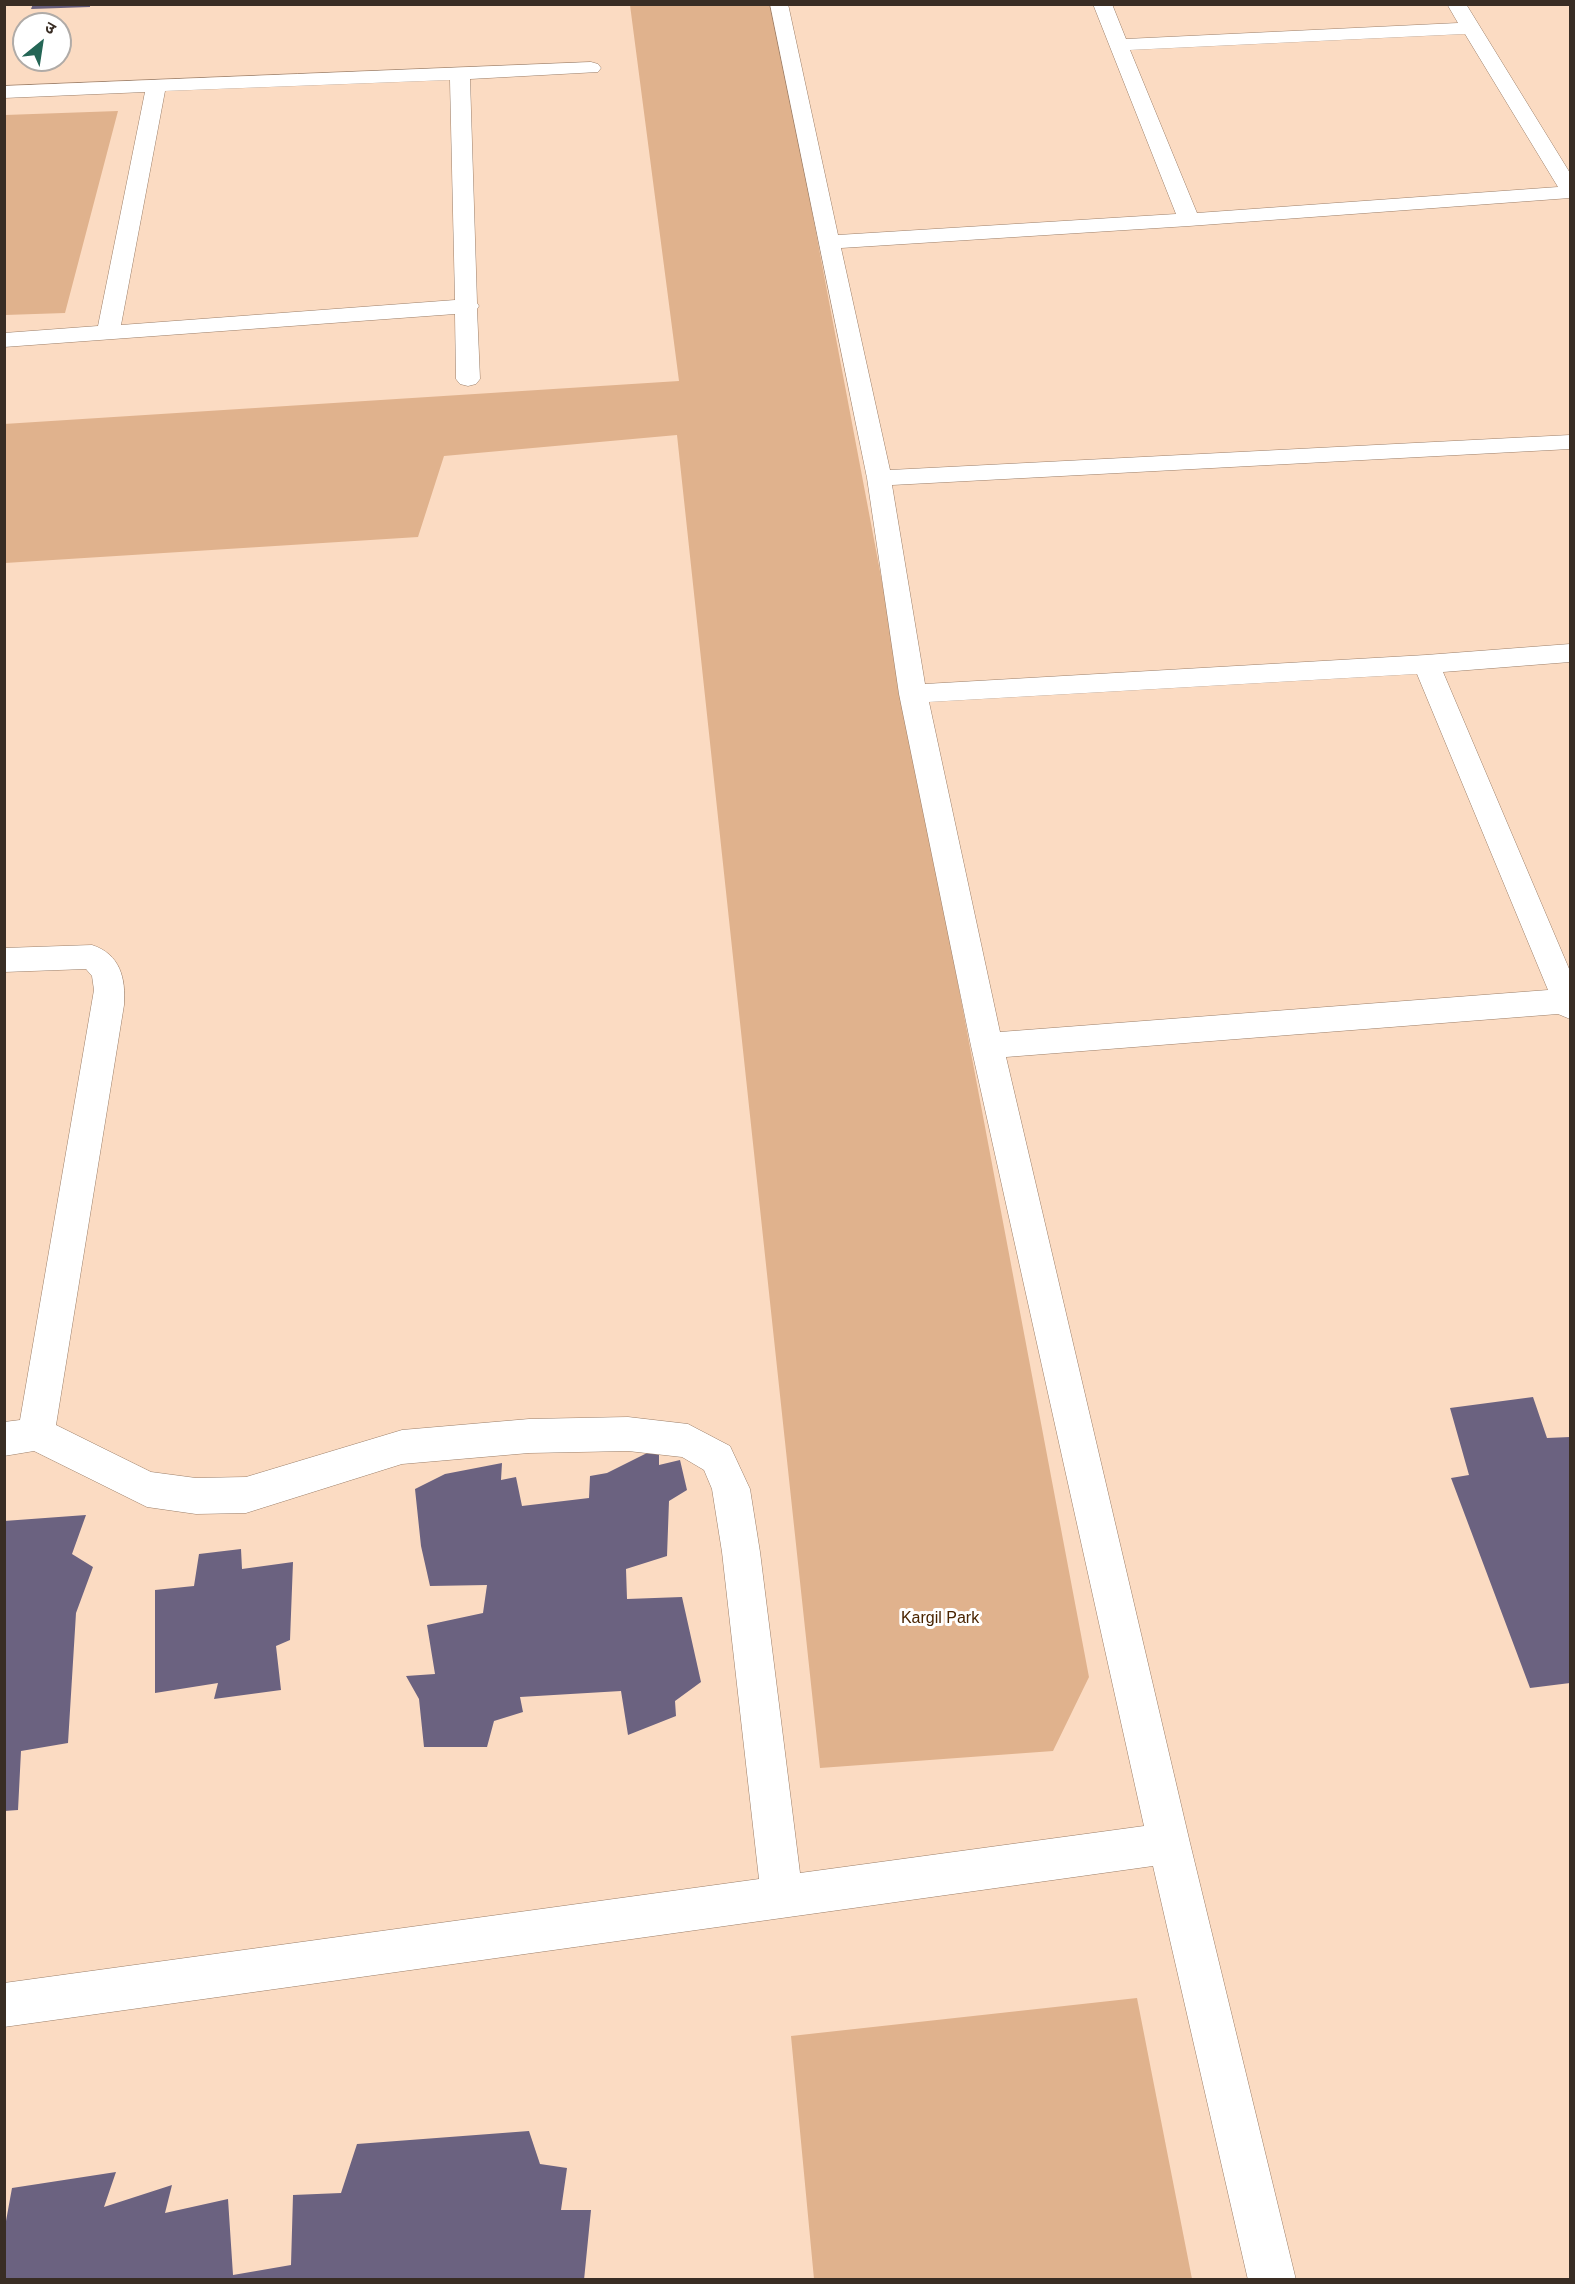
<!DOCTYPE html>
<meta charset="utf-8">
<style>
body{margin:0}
#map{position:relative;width:1575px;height:2284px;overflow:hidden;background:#fbdbc2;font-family:Helvetica,"Noto Sans Devanagari",sans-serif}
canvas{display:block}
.frame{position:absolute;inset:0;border:6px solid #392d24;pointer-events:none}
.north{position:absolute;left:12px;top:12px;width:60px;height:60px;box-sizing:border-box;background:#fff;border:2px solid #b0aba7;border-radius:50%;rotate:30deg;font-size:16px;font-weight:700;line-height:24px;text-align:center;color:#392d24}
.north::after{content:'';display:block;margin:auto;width:21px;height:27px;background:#246656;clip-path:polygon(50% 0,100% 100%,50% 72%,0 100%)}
</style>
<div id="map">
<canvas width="1575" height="2284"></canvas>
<div class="frame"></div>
<div class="north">उ</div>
</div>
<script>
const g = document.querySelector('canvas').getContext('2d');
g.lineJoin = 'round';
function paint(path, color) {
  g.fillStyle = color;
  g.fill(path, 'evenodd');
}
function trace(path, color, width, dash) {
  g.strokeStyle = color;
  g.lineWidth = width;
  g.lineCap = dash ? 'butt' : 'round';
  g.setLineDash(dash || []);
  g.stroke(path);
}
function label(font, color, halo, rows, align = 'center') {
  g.font = font + ' Helvetica,sans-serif';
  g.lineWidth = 6;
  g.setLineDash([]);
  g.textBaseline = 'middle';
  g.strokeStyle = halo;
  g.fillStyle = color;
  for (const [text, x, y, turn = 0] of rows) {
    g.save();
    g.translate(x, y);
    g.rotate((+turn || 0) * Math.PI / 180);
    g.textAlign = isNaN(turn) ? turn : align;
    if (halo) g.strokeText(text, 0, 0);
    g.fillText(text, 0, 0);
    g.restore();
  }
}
paint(new Path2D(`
 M630,5H773L1089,1677L1053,1751L820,1768L677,435L444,456L418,537L5,563L4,424L679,381Z
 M118,111L65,313L5,315V115Z
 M1137,1998L1192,2279H814L791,2036Z`), '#e0b28d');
paint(new Path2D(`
 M33,4H90V7L31,9Z
 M1533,1397L1547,1438L1570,1437V1683L1530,1688L1451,1478L1469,1475L1450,1408Z
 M659,1447V1465L680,1460L687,1490L669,1501L667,1556L626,1569L627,1599L682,1597L701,1682L675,1701L676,1716L628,1735L621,1691L520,1697L523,1712L494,1721L487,1747H424L419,1699L406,1676L435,1674L427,1625L483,1613L487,1585L430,1586L421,1546L415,1489L445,1474L502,1463L501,1480L516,1477L522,1506L589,1498L590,1476L607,1473Z
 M86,1515L72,1554L93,1567L76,1613L68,1743L21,1751L18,1810L4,1811V1521Z
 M241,1549L242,1569L293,1562L290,1640L276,1646L281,1690L214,1699L218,1683L155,1693V1590L194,1586L199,1554Z
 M529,2131L540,2164L567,2168L561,2210H591L584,2280H4V2232L12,2188L116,2172L104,2207L172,2185L165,2213L228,2199L233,2275L291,2265L293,2195L341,2193L357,2144Z`), '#6b6280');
const minor = new Path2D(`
 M770,4H788L838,235L1176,214L1093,4H1112L1126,39L1458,23L1447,4H1466L1570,173V198L1189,226L841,248L890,470L1570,435V449L892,485L925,684L1426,655L1570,644V662L1443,672L1570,971V1019L1558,1014L1006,1057L1190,1843L1296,2280H1248L1153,1866L4,2027V1983L759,1879L722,1552L712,1489L704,1470L682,1457L628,1451L529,1453L402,1464L246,1513L196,1514L147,1507L34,1451L4,1456V1422L20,1420L94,990L92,976L86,969L4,972V948L92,945C120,954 126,978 124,1005L56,1425L151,1472L196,1478L246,1477L402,1430L529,1419L628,1417L688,1424L730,1446L750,1489L760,1552L800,1873L1144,1826L971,1046L899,694L867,478ZM1465,34L1558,187L1197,213L1130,50ZM1417,674L1548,990L1000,1032L929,702Z
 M591,62L598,64L601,68L598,72L470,79L477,303L479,306L477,309L480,379L476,384L468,386L460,384L456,379L455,314L4,347V333L98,326L145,92L4,98V86ZM450,80L455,300L121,325L165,91Z`);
trace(minor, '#9b7e68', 1);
paint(minor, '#fff');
label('16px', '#4a2400', '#fff', [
 ["Kargil Park",940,1619]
]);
</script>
